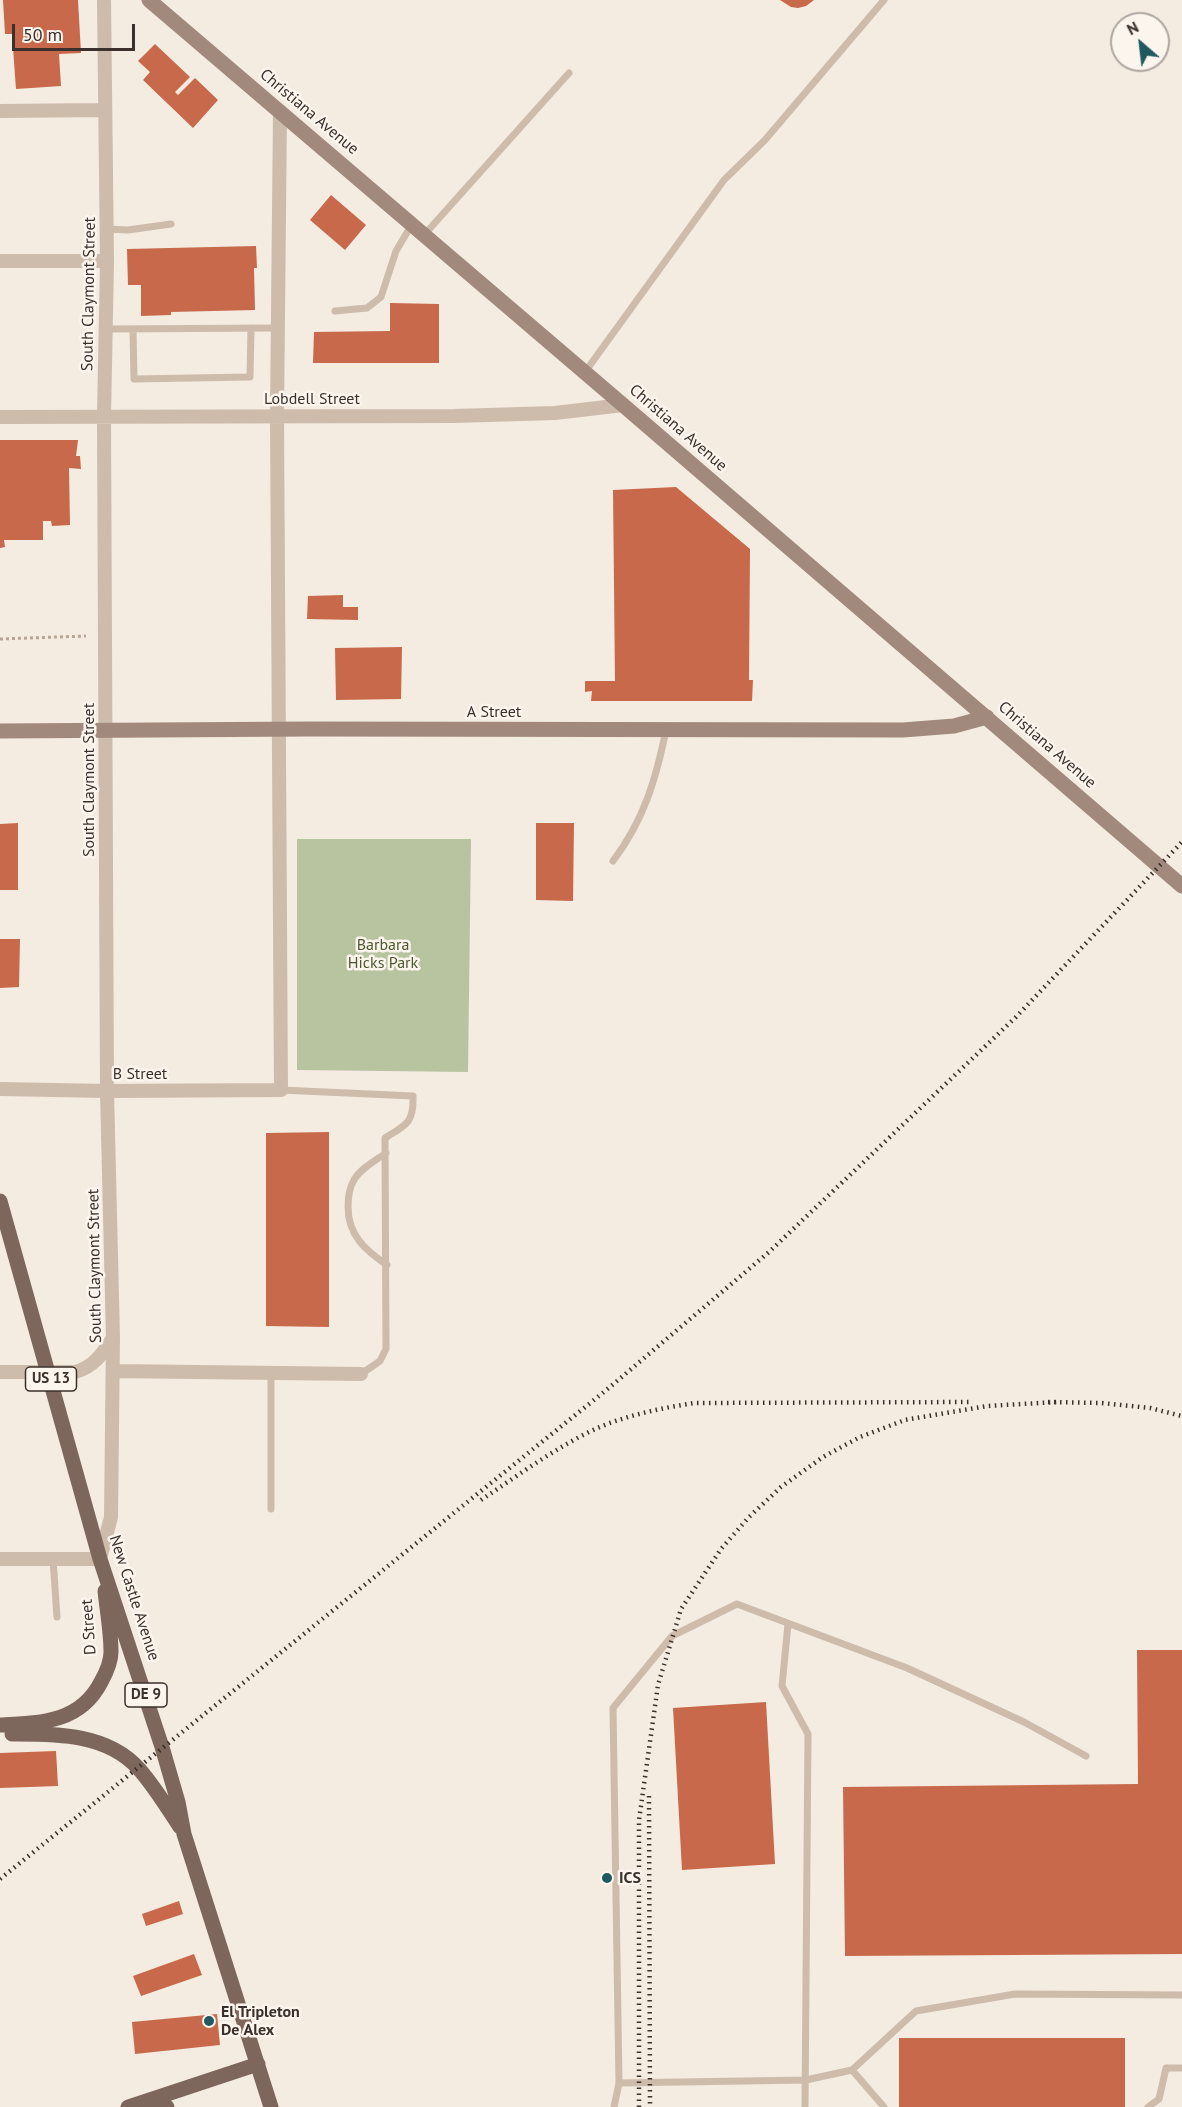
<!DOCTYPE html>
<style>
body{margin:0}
#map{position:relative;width:1182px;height:2107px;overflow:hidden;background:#f4ebe1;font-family:"PT Sans",sans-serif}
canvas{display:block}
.north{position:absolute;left:1110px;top:12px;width:60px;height:60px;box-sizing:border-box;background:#fbf5ee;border:2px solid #aea6a0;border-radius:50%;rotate:332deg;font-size:16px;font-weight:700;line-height:24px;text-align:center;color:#3b302b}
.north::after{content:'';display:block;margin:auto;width:21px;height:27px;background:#1f5a5e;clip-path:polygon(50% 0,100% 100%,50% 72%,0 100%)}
.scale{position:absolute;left:12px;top:24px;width:123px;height:27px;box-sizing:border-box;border:3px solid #3b302b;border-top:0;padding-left:8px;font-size:18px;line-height:21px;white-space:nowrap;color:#3b302b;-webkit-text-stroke:4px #fbf5ee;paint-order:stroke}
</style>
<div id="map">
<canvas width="1182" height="2107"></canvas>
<div class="north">N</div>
<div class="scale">50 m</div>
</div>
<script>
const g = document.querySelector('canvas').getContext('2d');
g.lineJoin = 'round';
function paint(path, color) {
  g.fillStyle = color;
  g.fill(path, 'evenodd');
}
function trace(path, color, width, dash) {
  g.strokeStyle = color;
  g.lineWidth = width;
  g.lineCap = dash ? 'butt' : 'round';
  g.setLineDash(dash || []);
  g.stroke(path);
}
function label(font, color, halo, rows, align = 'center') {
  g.font = font + ' "PT Sans",sans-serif';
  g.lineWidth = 5;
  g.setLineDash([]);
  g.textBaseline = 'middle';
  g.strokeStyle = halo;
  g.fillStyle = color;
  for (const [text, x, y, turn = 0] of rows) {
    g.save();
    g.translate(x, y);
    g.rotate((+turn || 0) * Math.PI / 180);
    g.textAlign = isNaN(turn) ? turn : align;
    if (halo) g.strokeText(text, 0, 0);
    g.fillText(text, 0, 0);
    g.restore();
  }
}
paint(new Path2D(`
 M297,839H471L468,1072L297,1070Z`), '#b8c4a0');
paint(new Path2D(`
 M3,0H78L81,53L59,54L61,86L16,89L12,34H5Z
 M780,0H814L806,6L798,8L791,7Z
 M155,44L190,77L175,92L178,95L195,78L218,100L193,128L143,80L150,72L138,61Z
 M331,195L366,225L345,250L310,220Z
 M256,246L257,268H254L255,310L171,312V315L141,316V285H128L127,249Z
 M390,303L439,304V363H313L314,332L390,331Z
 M0,440H78L76,456H80L81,469L69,468L70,525L52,526L51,521H43V540H4L5,547L0,548Z
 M676,487L750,549L749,680H753L752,701H591L592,691L585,692V681H615L613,490Z
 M343,595V607H358V620L307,619L308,596Z
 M402,647L401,699L336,700L335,648Z
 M18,823V890H0V824Z
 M536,823H574L573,901L536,900Z
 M0,939H20L19,987L0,988Z
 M329,1132V1327L266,1326V1133Z
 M1137,1650H1182V1954L845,1956L843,1787L1138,1784Z
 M766,1702L775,1864L682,1870L673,1708Z
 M56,1751L58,1786L0,1788V1753Z
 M179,1901L183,1914L146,1926L142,1914Z
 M194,1954L202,1975L141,1996L133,1976Z
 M217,2014L220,2045L135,2054L132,2022Z
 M899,2038H1125V2107H899Z`), '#c8694b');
trace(new Path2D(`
 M0,639L86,636`), '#b9a596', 3, [3, 3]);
trace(new Path2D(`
 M106,229L128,230L171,224
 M424,235L569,73
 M335,311L367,308L381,297L396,251L412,224
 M105,329L278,328
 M133,329L134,379L250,377L251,328
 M585,372L724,180L765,140L884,0
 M613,861C644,820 656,779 666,730
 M281,1090L413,1096C414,1123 406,1125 385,1138L386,1349L380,1361L361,1374
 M386,1153C376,1160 360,1169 354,1180C349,1188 348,1197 348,1207C348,1235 365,1250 387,1265
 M271,1373V1509
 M53,1559L57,1617
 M788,1624L782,1686L808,1734L805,2107
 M852,2070L884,2107
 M619,2083L806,2080L852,2070L916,2011L1015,1994L1182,1995
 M614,2107L619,2083L613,1708L672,1636L737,1604L907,1668L1024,1722L1086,1756
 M1148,2107L1159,2099L1166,2068H1182`), '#cdbbac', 7);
trace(new Path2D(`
 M0,111L105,110
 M0,261H107
 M0,417L454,416L555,413L623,405
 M0,1089L107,1091L281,1090L277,416L280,111
 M113,1371L361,1374
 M0,1372H75C94,1367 103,1353 113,1338
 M0,1559H100L111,1517L113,1338L107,1091L104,417L107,261L104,0`), '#cdbbac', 14);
trace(new Path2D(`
 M149,0L623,405L1182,886
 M0,731L308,729L903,730L954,726L987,717`), '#a18a7d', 15);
trace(new Path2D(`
 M0,1201L100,1559L162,1747L178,1802L184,1834L271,2107
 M0,1725C40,1723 80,1723 101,1682C106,1673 111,1663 111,1652C111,1631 107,1611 105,1591
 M12,1734C56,1734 107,1733 139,1769C154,1786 167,1807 180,1827
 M128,2107L258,2064
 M146,2107H167`), '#7d675c', 15);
trace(new Path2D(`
 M1048,1402L1102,1403L1150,1408L1182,1416
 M481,1500C514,1478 547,1454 583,1435C617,1417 656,1409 694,1403L973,1402
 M649,1796L650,2107
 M0,1879L610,1387L769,1252L1016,1017L1182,842
 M639,2107V1820L658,1685L681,1609L721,1549L749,1517L781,1487L823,1457L860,1437L905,1420L987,1406L1057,1402`), '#3b302b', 4.5, [1.5, 4.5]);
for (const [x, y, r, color] of [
 [607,1878,6,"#1f5a5e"],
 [209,2021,6,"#1f5a5e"]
]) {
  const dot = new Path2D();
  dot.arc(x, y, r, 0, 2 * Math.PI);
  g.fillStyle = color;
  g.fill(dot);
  trace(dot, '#fbf5ee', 2);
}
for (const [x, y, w] of [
 [51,1379,51],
 [146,1695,42]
]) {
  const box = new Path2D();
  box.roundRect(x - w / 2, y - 12, w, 24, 4.5);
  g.fillStyle = '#fbf5ee';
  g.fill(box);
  trace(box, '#3b302b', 1.5);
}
label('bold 15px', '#3b302b', null, [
 ["US 13",51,1379],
 ["DE 9",146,1695]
]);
label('16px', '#3b302b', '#fbf5ee', [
 ["Christiana Avenue",309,112,40],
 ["South Claymont Street",89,294,-89],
 ["Lobdell Street",312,399],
 ["Christiana Avenue",678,428,41],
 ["A Street",494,712],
 ["Christiana Avenue",1047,745,41],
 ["South Claymont Street",89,780,-90],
 ["B Street",140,1074],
 ["South Claymont Street",95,1266,-91],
 ["New Castle Avenue",134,1598,72],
 ["D Street",89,1627,-94]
]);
label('16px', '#4a5a2e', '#fbf5ee', [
 ["Barbara",383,945],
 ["Hicks Park",383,963]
]);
label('bold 16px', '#3b302b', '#fbf5ee', [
 ["ICS",619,1878],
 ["El Tripleton",221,2012],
 ["De Alex",221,2030]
], 'left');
</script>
